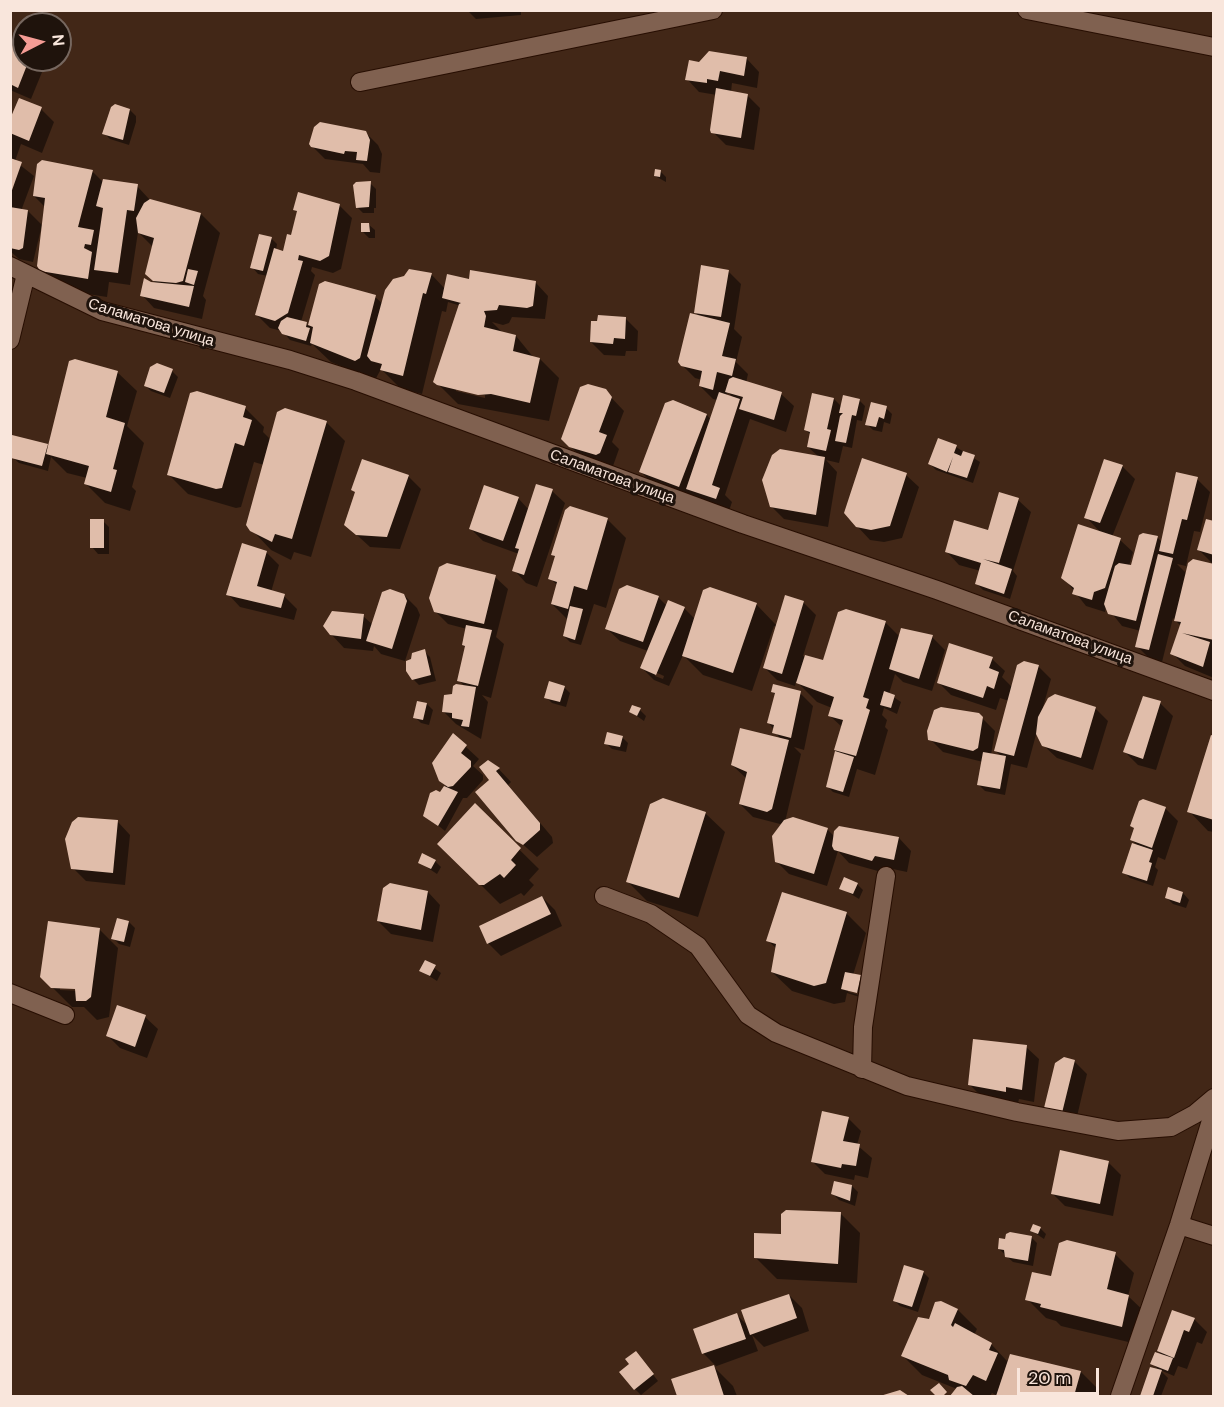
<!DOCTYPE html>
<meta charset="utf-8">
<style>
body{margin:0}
#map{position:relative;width:1224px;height:1407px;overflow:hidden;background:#422717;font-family:"DM Sans",sans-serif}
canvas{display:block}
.frame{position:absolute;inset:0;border:12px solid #f9e6dc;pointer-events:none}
.north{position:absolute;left:12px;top:12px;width:60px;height:60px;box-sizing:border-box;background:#1f130c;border:2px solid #76675f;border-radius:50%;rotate:84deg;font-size:16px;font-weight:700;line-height:24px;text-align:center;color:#f9e6dc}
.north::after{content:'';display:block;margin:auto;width:21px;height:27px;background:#f59c95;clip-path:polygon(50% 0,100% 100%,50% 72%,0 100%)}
.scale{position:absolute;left:1017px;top:1368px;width:82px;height:27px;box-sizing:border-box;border:3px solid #f9e6dc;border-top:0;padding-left:8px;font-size:18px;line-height:21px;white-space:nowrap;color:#f9e6dc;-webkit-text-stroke:4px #1f130c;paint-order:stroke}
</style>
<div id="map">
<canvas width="1224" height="1407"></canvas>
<div class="frame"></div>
<div class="north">N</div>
<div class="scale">20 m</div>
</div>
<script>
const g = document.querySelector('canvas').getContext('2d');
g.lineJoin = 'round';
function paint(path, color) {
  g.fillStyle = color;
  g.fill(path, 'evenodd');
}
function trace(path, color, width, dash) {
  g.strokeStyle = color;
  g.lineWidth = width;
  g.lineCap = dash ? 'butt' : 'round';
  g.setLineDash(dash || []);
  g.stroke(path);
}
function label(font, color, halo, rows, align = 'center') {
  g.font = font + ' "DM Sans",sans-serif';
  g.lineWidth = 6;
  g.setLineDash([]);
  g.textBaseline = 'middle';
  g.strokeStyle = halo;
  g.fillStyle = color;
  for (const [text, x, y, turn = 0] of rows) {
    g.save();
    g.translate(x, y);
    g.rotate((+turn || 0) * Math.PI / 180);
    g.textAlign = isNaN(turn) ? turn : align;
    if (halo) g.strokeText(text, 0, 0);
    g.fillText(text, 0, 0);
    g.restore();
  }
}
paint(new Path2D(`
 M467,10H521V15L476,19Z
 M24,37V60H47L31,99L10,90V49Z
 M747,59L759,72L757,88L732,83L731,92L747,95L760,108L754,150L726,145L713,132L717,95L699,92L687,79L699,64Z
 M41,109L54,122L42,153L21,144L15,161L34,176L21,211H28L42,225L33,262L19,259L10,251V123Z
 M130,110L136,116V122L129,145L110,139L104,133Z
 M365,132L378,145L382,154L380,173L370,172L363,164L325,159L312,146Z
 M92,171L104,183L137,186L150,200L201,214L220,233L203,296L206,300L202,319L154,308L142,295L157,284L146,274L153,247L138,232L130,285L109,282L107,297L61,290L41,270L45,207L34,196Z
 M660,171L666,177V182L655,176Z
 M370,183L376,189V208H374V213H363L357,207Z
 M339,205L352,218L341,269L333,273L312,267L311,271L315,275L301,322L309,326L320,286L375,297L383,304L431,274L445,289L468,280L536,283L548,296L545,319L512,317L509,323L503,325L492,322L503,333L516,336L534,358L540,359L559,378L549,421L458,404L435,381L461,306L448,302L446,312L442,311L422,394L401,389L381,369L375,380L331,362L312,344L311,346L290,340L282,331L270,328L257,315L268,276L258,274L252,267L271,238L277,244L276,250L284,253L292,237L298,213L295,209ZM456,388L485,395V398L456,391Z
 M368,224L375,230V238H369L363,232Z
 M728,271L741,284L734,329L742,337L736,362L748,374L746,383L781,394L794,406L786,432L750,419L725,495L732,502L729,511L660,491L641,472L707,415L711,420L718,400L713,399L700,386L702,380L695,378L682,365L700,317L695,312ZM728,392L734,399L726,396Z
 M626,319L638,331L637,351H626L625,356L604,355L591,342Z
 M172,371L178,377L170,398L151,391L145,385Z
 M117,372L137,391L127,426L144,443L132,487L136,491L130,511L105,503L86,484L87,478L67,473L51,457L48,471L19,463L10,455L13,437L49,448Z
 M605,391L624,411L612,442L619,449L613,466L609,467L584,460L563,439Z
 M834,399L842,407L859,400L865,406L862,421L857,420L852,448L843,446L839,463L826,460L837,472L828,527L784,519L771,506L820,458L808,447L811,435L806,430Z
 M245,408L264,427L263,432L271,440L326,422L345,441L311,557L294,552L291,560L271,550L252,530L264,465L254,462L241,507L236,508L188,494L168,474Z
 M886,408L892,414L890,424L884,422L882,432L873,430L867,424Z
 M956,447L980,462L973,483L936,470L930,464Z
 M1122,466L1135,479L1112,537L1120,540L1133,552L1129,566L1132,567L1144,534L1158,538L1162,542L1197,479L1210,492L1200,532L1194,531L1186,566L1177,564L1187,574L1188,567L1186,566L1194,561L1214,566V678L1185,666L1172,653L1181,626L1173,618L1162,662L1150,659L1137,646L1141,631L1122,626L1106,606L1105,612L1086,606L1063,577L1102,534L1086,517Z
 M906,475L919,487L902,538L884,542L870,540L857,526Z
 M408,476L421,489L400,549L370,547L346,525L356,493Z
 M552,491L565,503L537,587L526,583L514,570L519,554L483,541L470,528L518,498L529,510Z
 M1018,500L1031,512L1013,571L1017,576L1010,599L983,590L977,584L981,571L959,565L947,552L989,532Z
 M607,519L626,538L606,608L594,604L581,645L570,642L564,636L568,620L552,604L558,586L550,578L556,558L553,555Z
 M103,521L109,527V554H98L92,547Z
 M1214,522V565L1199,550Z
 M266,552L279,565L271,592L284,596L297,609L294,620L240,607L228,594Z
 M495,577L508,589L496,637L504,644L491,698L482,695L488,702L481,739L456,724L443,711L454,695L465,687L459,680L466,648L463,645L467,629L448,624L435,611Z
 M404,595L417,608L420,615L405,661L381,654L374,646L373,651L344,648L331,634L363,616L373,625Z
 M658,597L667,606L684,608L695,619L756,604L777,626L803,602L816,615L803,656L824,662L885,622L900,637H932L945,650L932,691L903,682L895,674L889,694L901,702L897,714L884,708L882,715L887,720L885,727L888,730L875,775L857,769L849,797L833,792L827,786L842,727L830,716L832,708L817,702L796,681L795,686L777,680L765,668L777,627L774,626L752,691L703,675L683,655L669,686L654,680L641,667L648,651L620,641L607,629ZM655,672L664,676L663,679L655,676Z
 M424,651L430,657L436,681L419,685L413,679Z
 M992,659L1005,671L1002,677L1012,687L1038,666L1051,679L1043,707L1095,708L1108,721L1093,770L1057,758L1043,745L1037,731L1027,768L1011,764L1005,795L985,791L979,785L983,762L943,752L930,739L978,714L995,731L991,755L1001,756L995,750L1009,701L1000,698L996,710L951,695L938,682Z
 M564,687L570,693L566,707L552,703L546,697Z
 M773,692L800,693L813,706L804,750L794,747L801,754L785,822L780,824L753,817L740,804L747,779L732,765L781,740L769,723L776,695Z
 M1142,699L1160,703L1173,716L1156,770L1138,765L1125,752Z
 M427,704L433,710L429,725L421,723L415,717Z
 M640,710L646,716L644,721L631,712Z
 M453,735L479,759L473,766L483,775V780L467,798H463L445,831L425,815L446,786L443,783Z
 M622,737L628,743L626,752L612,749L606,743Z
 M1214,738V832L1208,831L1189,811Z
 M494,764L511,782L508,785L552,837L553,843L537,857L518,840L492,766Z
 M475,806L539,869L529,880L534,885L524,896L521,893L500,904L439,843Z
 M1165,808L1178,821L1165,860L1158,857L1155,867L1158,870L1153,886L1130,878L1124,872L1139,847L1132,840L1135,829L1132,826Z
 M705,813L725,832L698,917L647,901L627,881Z
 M793,819L828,830L835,837L899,838L911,851L907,872L888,868L885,873L849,863L838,851L827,886L789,874L776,861Z
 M118,822L130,835L125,885L86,881L73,868Z
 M435,861L441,867L437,874L419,862Z
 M857,884L863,890L859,899L841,888Z
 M1169,889L1183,893L1189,900L1186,908L1173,904L1167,898Z
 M428,892L440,905L433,942L391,934L378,921Z
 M542,897L555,910L562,926L501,956L488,943Z
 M846,913L866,933L853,975L860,977L866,983L864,993L848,989V992L863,996V998L847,993L845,1002L834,1004L792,991L772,972L777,949L768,941Z
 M129,922L135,928L130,947L119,944L113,938Z
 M99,929L118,948L109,1017L97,1020L84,1007H72L52,987ZM60,987L82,988V991L60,990Z
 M426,962L441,973L437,981L421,971Z
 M145,1017L158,1029L147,1058L120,1048L107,1035Z
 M1026,1047L1039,1059L1034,1102L1019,1099L1018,1103L982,1097L969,1084Z
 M1074,1061L1087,1074L1075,1125L1059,1121Z
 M848,1118L861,1131L857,1145L872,1158L868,1178L855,1175L854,1180L825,1174L812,1161Z
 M1108,1162L1121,1175L1113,1216L1065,1206L1052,1193Z
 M852,1186L858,1192L855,1206L839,1200L833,1194Z
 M841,1214L860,1233L857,1283L777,1279L755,1257L782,1235Z
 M1040,1228L1046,1234L1044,1239L1032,1231Z
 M1031,1237L1037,1243L1033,1266L1013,1262L999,1249Z
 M1115,1254L1134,1273L1128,1296L1148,1315L1141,1345L1061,1326L1056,1321L1046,1318L1027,1299L1052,1278Z
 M923,1272L929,1278L918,1312L900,1306L894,1300Z
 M789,1295L802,1308L809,1331L764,1347L752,1335L758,1351L714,1367L733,1386L737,1396H679L673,1380L716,1366L703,1353L737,1315L749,1327Z
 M958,1310L977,1329L974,1335L991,1344L1007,1361L1010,1356L1081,1372L1100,1391L1098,1396H998L992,1393L990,1396H952L957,1389L922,1375L903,1356L930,1321Z
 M1194,1319L1207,1332L1202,1344L1197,1342L1187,1369L1178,1366L1174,1376L1160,1370L1168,1378L1161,1396H1142L1151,1369L1160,1371L1152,1363L1164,1357L1158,1351Z
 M641,1359L658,1381L641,1395L635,1389Z`), '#0007');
paint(new Path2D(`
 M16,32L24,36V60H29L18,88L10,84V45Z
 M709,51L747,57L744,76L720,71L718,81L707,79V83L685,80L689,60L699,62Z
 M716,88L748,94L741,138L711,133L710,130Z
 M19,98L42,107L29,141L10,133V119Z
 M115,104L130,109L123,140L102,134L111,107Z
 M320,122L366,131L370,140L367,161L356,160L357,152L345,151L344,154L311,147L309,144L314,127Z
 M10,158L22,162L11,193H10Z
 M42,160L93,170L78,227L94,230L91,245L85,244L84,248L92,252L88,279L40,271L37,266L45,198L33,196L37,164Z
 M655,169L661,170L660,177L654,176Z
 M103,179L138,184L134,211L127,210L118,273L94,270L103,208L96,206Z
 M371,181L369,207L356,208L353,185L356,182Z
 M298,192L340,204L329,256L320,261L299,255L298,260L303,261L288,313L275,321L255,315L274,248L283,251L287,234L291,235L297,211L293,210Z
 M150,199L201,213L183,281L176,283L153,281L145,274L154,238L138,233L136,218L144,203Z
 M10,207L28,210L23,248L19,250L10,248Z
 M361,223H369L370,232H361Z
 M259,234L272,237L263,271L250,268Z
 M701,265L729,270L721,317L694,313Z
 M188,269L198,271L194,285L185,282Z
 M409,269L432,273L426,294L423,293L403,376L380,370L382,364L371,361L367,356L385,290L393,279L404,276Z
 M470,270L536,281L533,306L527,308L499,305L497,310L484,311L486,316L484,327L516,335L513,351L540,358L530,403L491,394L478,395L437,385L433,382L459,304L461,303L442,298L447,274L469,279Z
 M144,278L151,282L194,286L189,307L140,296Z
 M325,281L376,295L360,358L355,361L310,343L313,327L308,325L319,284Z
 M690,313L730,323L722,356L736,359L732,376L717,372L713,390L699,386L702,371L681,366L678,362Z
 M598,315L626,317L625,339L614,338L613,344L590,342L591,321H597Z
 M287,317L307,322L306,327L310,328L306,341L282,334L278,328L281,321Z
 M75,359L118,371L106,417L125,423L113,469L117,470L111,492L84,484L89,466L46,454L69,361Z
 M157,363L173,369L164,393L144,386L150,367Z
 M733,377L782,392L774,420L739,409L743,397L725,392L729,379Z
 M588,384L606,389L612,397L599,432L607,435L600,453L596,455L569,447L561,439L580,387Z
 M197,391L246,406L243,417L252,420L244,446L235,443L222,488L216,489L167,475L190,393Z
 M719,392L740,399L712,485L720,488L716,499L686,489Z
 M812,393L834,398L827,429L831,430L826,451L807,447L810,432L804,430Z
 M843,395L860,399L856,416L852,415L846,443L835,441L840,416L843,413H839Z
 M673,400L707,414L679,487L639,472L665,403Z
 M871,402L887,406L884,419L879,417L876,427L865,425Z
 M285,408L327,421L292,539L275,534L272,542L250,531L246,525L277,412Z
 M12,435L48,444L42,466L11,458Z
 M938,438L957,445L954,453L961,456L963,451L975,455L967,478L948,472L953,457L947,472L928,464Z
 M780,449L825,457L816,515L770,507L762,480L772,455Z
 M862,458L907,473L890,526L871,530L856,527L844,513Z
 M362,459L409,475L387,537L356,535L344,525L355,492L351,490Z
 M1104,459L1123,465L1100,523L1084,518Z
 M1176,472L1198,477L1187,520L1182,519L1173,554L1159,551Z
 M536,484L553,489L524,575L512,571L519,549L515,548Z
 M484,485L519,497L503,541L469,529Z
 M999,492L1019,498L999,563L983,559L1012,569L1004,594L975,584L981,563L945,552L954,520L988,530Z
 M570,506L608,518L587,590L574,586L568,609L551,604L557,582L548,579L555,556L551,555L565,510Z
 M90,519H104V548H90Z
 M1206,519L1214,521V555L1197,550Z
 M1078,524L1121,538L1105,588L1094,592L1092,600L1072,594L1074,588L1061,578Z
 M1143,533L1158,536L1136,621L1108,614L1104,604L1115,566L1119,563L1131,565L1139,535Z
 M242,543L267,551L257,586L285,594L281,608L226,595Z
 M1158,554L1173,558L1149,650L1135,647Z
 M1193,559L1214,564V640L1182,633L1210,642L1203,667L1170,654L1181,622L1174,621L1188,563Z
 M447,563L496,575L484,624L434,612L429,598L439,567Z
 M627,585L659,596L643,642L605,629L619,589Z
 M710,587L757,603L733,673L682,656L703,590Z
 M390,589L404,594L407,601L392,649L366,641L382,592Z
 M785,595L804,601L782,674L763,668Z
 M668,600L685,607L656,675L640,668Z
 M570,606L583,609L575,640L563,636Z
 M846,609L886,621L863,697L869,699L866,708L870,710L856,756L834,750L843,720L828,716L834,697L796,683L805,655L823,660L838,612Z
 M332,611L364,614L361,639L330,635L323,626Z
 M466,625L492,630L478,686L457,681L465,646L462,645Z
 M901,628L933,635L919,679L889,669Z
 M949,643L993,657L989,668L999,672L994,689L987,686L983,698L937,683Z
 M425,649L431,675L412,680L406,671V661L411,659L412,653Z
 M1024,661L1039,665L1014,756L994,751L1017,665Z
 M549,681L565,686L560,702L544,698Z
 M456,684L476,687L469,727L461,726L463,720L452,718V713L442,712L444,695L452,694L453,686Z
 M773,684L801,691L791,738L772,733L774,725L767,723L775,693L771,692Z
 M884,691L895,695L891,708L880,705Z
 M1055,694L1096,707L1081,758L1042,746L1036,734L1038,717L1048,698Z
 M1143,696L1161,701L1143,759L1123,752Z
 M417,701L427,703L423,720L413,718Z
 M632,705L641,708L637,716L629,712Z
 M941,707L979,713L983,717L978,748L973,751L928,740L927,731L934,710Z
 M740,728L789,740L772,809L767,812L739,804L747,772L731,765Z
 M607,732L623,736L620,747L604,744Z
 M453,733L467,745L461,753L471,761V767L453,786L448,787L439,781L432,763Z
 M1211,735L1214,736V820L1187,812Z
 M835,751L854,757L843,792L826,787Z
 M983,752L1006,756L1000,789L977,785Z
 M488,760L500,768L496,771L540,823V830L523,845L516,841L475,792L489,780L479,767Z
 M444,786L458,792L438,826L423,816L430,793L436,790L440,792Z
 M663,798L706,812L679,898L626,882L650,804Z
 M1143,799L1166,807L1152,848L1130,840L1134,828L1130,826L1139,801Z
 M475,803L521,848L511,860L516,865L504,878L500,874L484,885H479L437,844Z
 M78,817L118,820L113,873L71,869L65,839L72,822Z
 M793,817L828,828L814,874L775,862L772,836L784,820Z
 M839,826L899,837L894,860L875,856L872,861L834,850L832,846L834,831Z
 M1132,843L1153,850L1149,862L1152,863L1147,881L1122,873Z
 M422,853L436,860L431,869L418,863Z
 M844,877L858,883L853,894L839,889Z
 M390,883L428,891L421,930L377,921L383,888Z
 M1168,887L1183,892L1180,903L1165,898Z
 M782,892L847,912L826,983L814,986L771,972L776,944L766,941Z
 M542,896L551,914L487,944L479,926Z
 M117,918L129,921L124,942L111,939Z
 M48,921L100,928L91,997L86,1001H76L75,989L51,988L40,977Z
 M425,960L436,965L430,976L419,971Z
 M845,972L861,975L857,993L841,989Z
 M117,1005L146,1015L135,1047L106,1036Z
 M973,1039L1027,1045L1022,1090L1006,1087V1092L968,1085Z
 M1064,1057L1075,1060L1062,1113L1044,1108L1055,1063Z
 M822,1111L849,1117L843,1141L860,1144L856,1166L842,1164L841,1168L811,1162Z
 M1060,1150L1109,1161L1100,1204L1051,1194Z
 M834,1181L852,1185L850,1201L831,1194Z
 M786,1210L841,1212L838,1264L754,1258V1233L781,1234V1214Z
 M1033,1224L1041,1227L1038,1234L1030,1231Z
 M1010,1232L1032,1236L1028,1261L1005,1257L1004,1250L998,1249L999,1238L1005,1239L1006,1234Z
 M1067,1240L1116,1252L1107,1289L1129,1295L1122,1327L1040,1307L1041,1304L1025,1300L1032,1272L1051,1276L1059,1243Z
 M904,1265L924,1271L912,1307L893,1301Z
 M789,1294L797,1318L750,1335L741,1310Z
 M941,1301L958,1309L951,1325L953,1327L955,1323L992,1343L989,1350L998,1353L986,1381L973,1375L966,1386L949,1380L948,1375L901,1356L918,1317L929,1319L935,1302Z
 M1172,1310L1195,1318L1189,1332L1184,1330L1174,1358L1157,1351Z
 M737,1313L746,1339L702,1354L693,1329Z
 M636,1351L654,1374L634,1390L619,1372L629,1364L625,1359Z
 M1155,1352L1173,1358L1168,1371L1150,1364Z
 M1010,1354L1081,1371L1074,1396H996Z
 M714,1365L724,1396H677L671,1379Z
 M1150,1367L1162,1370L1153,1396H1140Z
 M939,1383L947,1392L943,1396H936L930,1390Z
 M962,1386L974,1396H950L957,1387Z
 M900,1390L909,1396H880Z`), '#e0bdaa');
const minor = new Path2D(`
 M1027,10L1214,47
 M360,82L713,10
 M10,266L102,311L290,360L356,381L743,524L937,590L1214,691
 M10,340L26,274
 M604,896L651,914L698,946L748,1015L776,1033L907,1086L1017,1112L1118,1131L1171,1127L1195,1114L1214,1098
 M10,993L65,1015
 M862,1069L863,1027L886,876
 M1179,1225L1214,1236
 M1120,1396L1179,1225L1214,1111`);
trace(minor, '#270e02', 20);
trace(minor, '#806150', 18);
label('15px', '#f9e6dc', '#1f130c', [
 ["Саламатова улица",151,323,17],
 ["Саламатова улица",612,477,20],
 ["Саламатова улица",1070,638,20]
]);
</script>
